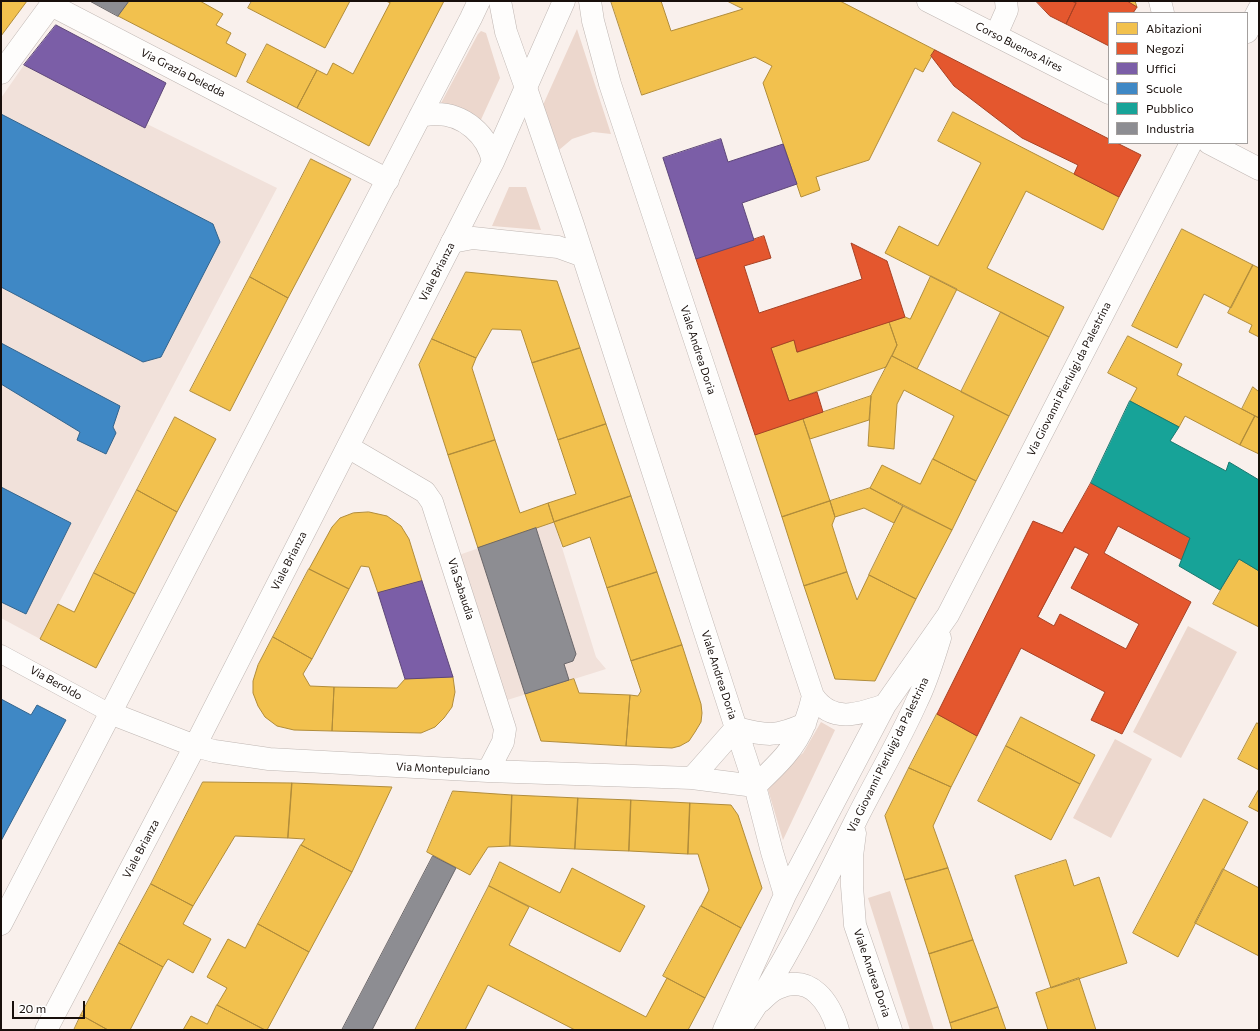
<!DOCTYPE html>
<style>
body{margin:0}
#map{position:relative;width:1260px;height:1031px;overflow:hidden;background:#f9f0ec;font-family:Commissioner,sans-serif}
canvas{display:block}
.frame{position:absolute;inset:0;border:2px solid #180f0b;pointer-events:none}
.legend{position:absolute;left:1108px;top:12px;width:140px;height:132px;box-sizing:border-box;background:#fff;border:1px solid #a39f9d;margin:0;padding:5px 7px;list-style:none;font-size:12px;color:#180f0b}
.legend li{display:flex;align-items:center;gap:8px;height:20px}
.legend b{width:20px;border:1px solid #a39f9d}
.scale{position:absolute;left:12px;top:1001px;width:73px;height:18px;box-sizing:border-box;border:2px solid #180f0b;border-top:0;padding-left:5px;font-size:12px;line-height:14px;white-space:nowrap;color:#180f0b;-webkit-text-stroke:3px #fff;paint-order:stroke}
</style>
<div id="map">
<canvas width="1260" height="1031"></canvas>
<div class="frame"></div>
<ul class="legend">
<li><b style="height:11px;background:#f2c14e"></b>Abitazioni</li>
<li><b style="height:11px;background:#e4572e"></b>Negozi</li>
<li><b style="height:11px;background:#7b5ea7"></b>Uffici</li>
<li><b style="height:11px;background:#3f88c5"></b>Scuole</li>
<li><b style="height:11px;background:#17a398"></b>Pubblico</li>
<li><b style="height:11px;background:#8d8d92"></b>Industria</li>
</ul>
<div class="scale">20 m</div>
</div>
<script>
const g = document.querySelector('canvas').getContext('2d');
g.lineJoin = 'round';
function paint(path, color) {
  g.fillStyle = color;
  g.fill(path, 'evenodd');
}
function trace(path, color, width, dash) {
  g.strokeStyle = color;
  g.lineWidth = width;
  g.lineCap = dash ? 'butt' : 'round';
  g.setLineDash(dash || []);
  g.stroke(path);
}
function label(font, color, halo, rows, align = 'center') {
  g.font = font + ' Commissioner,sans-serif';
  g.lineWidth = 4;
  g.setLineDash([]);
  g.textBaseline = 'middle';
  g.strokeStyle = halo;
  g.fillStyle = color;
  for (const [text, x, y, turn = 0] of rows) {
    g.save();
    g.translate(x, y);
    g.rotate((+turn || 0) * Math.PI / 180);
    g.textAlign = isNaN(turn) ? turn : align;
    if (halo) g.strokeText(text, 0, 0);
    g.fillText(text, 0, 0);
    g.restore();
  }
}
paint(new Path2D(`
 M24,65L145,128L147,124L277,188L40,639L1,618V98Z
 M554,522L596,657L606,669L501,702L456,556Z`), '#f1e1da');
paint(new Path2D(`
 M577,29L611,134L593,132L572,139L559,150L543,105Z
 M481,31L486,33L500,78L479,124C467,112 460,103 440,105L478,34Z
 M509,187H526L541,230L492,226Z
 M1188,626L1237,652L1181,758L1133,732Z
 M821,722L835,730L783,840L766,783L803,753Z
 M1115,739L1152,759L1111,838L1073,818Z
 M890,891L934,1030H910L868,898Z`), '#ecd7cd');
const homes = new Path2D(`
 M1,1H27L1,36Z
 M129,1H200L223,14L216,25L231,33L226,43L246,54L236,77L118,16Z
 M252,1H350L325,48L248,8Z
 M386,1H444L369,146L297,108L317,70L327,75L333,63L353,74L390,3Z
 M611,1H661L671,31L743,9L727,1H840L935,50L923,72L915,68L869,160L816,177L820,190L801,197L763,83L772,66L755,57L642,95Z
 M1127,1H1135L1137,7Z
 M267,44L317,70L297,108L247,82Z
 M953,112L1119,197L1103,230L1026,191L987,268L1064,307L1049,337L885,253L899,226L938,246L981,163L938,141Z
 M311,159L351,179L288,298L250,277Z
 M1182,229L1253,265L1231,308L1204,294L1177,348L1132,326Z
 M1253,265L1259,268V337L1249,332L1252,325L1228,313Z
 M466,272L557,281L580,348L532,363L521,330L492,329L476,358L432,339Z
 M931,276L957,289L917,369L892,356L897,345L889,322L905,317L910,319Z
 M250,277L288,298L230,411L190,391Z
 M1001,312L1049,337L1009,416L961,392Z
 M889,322L897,345L886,367L789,401L771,348L794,340L797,352Z
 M1128,336L1182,364L1177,375L1255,416L1240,445L1185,416L1179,427L1130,401L1137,388L1108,373Z
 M432,339L476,358L472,368L495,440L448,455L419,365Z
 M580,348L606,424L558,440L532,363Z
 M892,356L1009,416L976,481L933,459L954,416L904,390L897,404L894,449L868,446L871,396Z
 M1253,387L1258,391L1259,390V418L1242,409Z
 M871,396L869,420L810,439L803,419Z
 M1255,416L1259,418V454L1240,445Z
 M175,417L216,439L177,512L137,490Z
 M803,419L830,501L782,517L755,435Z
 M606,424L631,496L554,522L548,503L576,494L558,440Z
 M495,440L520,513L548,503L554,522L478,548L448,455Z
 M933,459L976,481L952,530L870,488L882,465L920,484Z
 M870,488L903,506L894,523L864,508L835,517L830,501Z
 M137,490L177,512L135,594L94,573Z
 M631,496L657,572L607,588L590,537L563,547L554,522Z
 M830,501L835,517L832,525L847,572L804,586L782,517Z
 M903,506L952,530L916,599L869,575Z
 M369,512L387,516L401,526L409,539L422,581L378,593L369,567L361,566L349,589L309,569L332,527L340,518L353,513Z
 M1239,559L1259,571V627L1213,604Z
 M309,569L349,589L312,659L273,637Z
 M657,572L682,645L631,661L607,588Z
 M847,572L857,600L869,575L916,599L875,681L835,679L804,586Z
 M94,573L135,594L96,668L40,639L58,604L74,612Z
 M273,637L312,659L303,674L310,686L334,687L332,731L294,730L277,726L265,717L258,706L253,693V681L258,665Z
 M682,645L701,704L702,713L701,722L695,732L689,741L680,746L672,748L626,746L630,695L638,696L641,691L631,661Z
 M453,677L455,692L452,707L444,718L435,727L421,733L332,731L334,687L397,688L405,679Z
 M574,679L579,693L630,695L626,746L541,741L525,694Z
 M937,714L977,736L951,787L909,768Z
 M1021,717L1095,755L1080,784L1006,746Z
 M1257,723L1259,724V770L1238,759Z
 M1006,746L1080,784L1051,840L978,801Z
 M909,768L951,787L933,826L948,868L905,880L885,816Z
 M203,782L292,783L288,838L235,836L193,906L151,884Z
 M292,783L392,787L352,872L301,845L305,839L288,838Z
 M1259,789V812L1249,807Z
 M453,791L512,795L510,846L488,847L470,875L427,852Z
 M512,795L578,798L575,849L510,846Z
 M578,798L631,800L629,851L575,849Z
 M1204,799L1248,822L1178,957L1133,933Z
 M631,800L690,803L688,854L629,851Z
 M690,803L731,805L738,815L762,888L741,928L701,906L709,890L698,854H688Z
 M301,845L352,872L309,952L258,924Z
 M1066,860L1074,886L1099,877L1127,963L1051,988L1015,876Z
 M500,862L560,893L572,868L645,906L620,952L489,886Z
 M948,868L973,940L929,954L905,880Z
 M1223,869L1259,888V956L1195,923Z
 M151,884L193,906L183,924L211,939L193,973L168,959L163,967L119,943Z
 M489,886L529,907L509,945L646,1017L667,978L705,998L688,1030H575L488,985L465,1030H415Z
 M701,906L741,928L705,998L663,976Z
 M258,924L309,952L267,1030H265L217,1005L227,988L207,977L228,939L245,948Z
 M973,940L998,1007L950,1023L929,954Z
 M119,943L163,967L130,1030H108L81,1015Z
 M1079,978L1096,1030H1048L1036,993Z
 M217,1005L265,1030H183L191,1016L207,1024Z
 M998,1007L1006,1030H952L950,1023Z
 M81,1015L108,1030H74Z`);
paint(homes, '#f2c14e');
trace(homes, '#b18c3a', 1);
const shops = new Path2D(`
 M1036,1H1072L1076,3L1066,24L1050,16Z
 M1072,1H1127L1137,7L1133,13H1109V46L1066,24L1076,3Z
 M935,50L1109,139V143H1117L1141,155L1119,197L1074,174L1078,165L1022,138L954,86L931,56Z
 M764,236L771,258L744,266L759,313L862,279L851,243L887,261L905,317L797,352L794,340L771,348L789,401L817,392L823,412L755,435L696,259Z
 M1091,483L1190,538L1182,560L1118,526L1104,553L1191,602L1122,734L1091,720L1105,692L1021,648L977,736L937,714L1033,521L1062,533ZM1075,547L1089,554L1071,588L1139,624L1126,649L1060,614L1054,626L1038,617Z`);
paint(shops, '#e4572e');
trace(shops, '#a74124', 1);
const offices = new Path2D(`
 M56,25L166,83L145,128L24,65Z
 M721,139L728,162L783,144L797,184L742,203L754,240L696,259L663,158Z
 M422,581L453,677L405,679L378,593Z`);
paint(offices, '#7b5ea7');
trace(offices, '#5d4678', 1);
const schools = new Path2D(`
 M1,114L213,224L220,242L161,357L143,362L1,287Z
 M1,343L120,406L113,427L116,433L106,454L77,440L80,432L1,384Z
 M1,487L71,523L26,614L1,602Z
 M1,699L31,715L37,705L66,720L1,841Z`);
paint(schools, '#3f88c5');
trace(schools, '#33648d', 1);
const public = new Path2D(`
 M1130,401L1179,427L1170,441L1226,471L1229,462L1259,480V571L1239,559L1220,590L1179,566L1190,538L1091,483Z`);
paint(public, '#17a398');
trace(public, '#17776e', 1);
const industry = new Path2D(`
 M90,1H129L118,16Z
 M536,528L576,654L573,661L564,664L569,680L525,694L478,548Z
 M433,856L456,868L372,1030H342Z`);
paint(industry, '#8d8d92');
trace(industry, '#6a676a', 1);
const pedestrian = new Path2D(`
 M1,654L110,713`);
const minor = new Path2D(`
 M590,1L593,21L610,84L813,696C832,724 859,714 885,705
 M1160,1L1163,13
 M996,35L1007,10L1006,1
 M1,73L48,9L51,7H55L388,180
 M526,88L573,225L736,728L755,786L772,852L785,895
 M452,242L473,238L558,247L583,256
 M348,447L425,492L432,502L505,729L503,742L488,771
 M736,728C767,736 776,737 805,724
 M195,746L214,751L269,759L488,771L692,778L755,786
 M692,778L736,728
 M755,786C775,767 795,749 805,723C808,715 811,705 813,696
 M855,833L852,856V886L855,925L891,1030
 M761,1001C766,996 772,990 778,988C811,973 830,1003 838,1030
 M724,1030L785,895L885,705L948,615L1191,143
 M740,1030C785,964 820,892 856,820C876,780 899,742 917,701C927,681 933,660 940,638`);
const tertiary = new Path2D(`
 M1247,32L1259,9`);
const secondary = new Path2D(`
 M928,1L1109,93
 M1209,143L1259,169`);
const primary = new Path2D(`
 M500,1L506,32L526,88
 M420,116C425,115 431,114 436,114C464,114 488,135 493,162
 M110,713L195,746
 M1,924L471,18L479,1
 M46,1030L195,746L493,162L564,1`);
trace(pedestrian, '#bfb6b2', 19);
trace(minor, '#bfb6b2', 23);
trace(tertiary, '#bfb6b2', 23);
trace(secondary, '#bfb6b2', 23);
trace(primary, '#bfb6b2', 23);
trace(pedestrian, '#fefdfc', 18);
trace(minor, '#fefdfc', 22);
trace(tertiary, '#fefdfc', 22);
trace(secondary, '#fefdfc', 22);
trace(primary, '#fefdfc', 22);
label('11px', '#180f0b', '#fff', [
 ["Corso Buenos Aires",1019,47,27],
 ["Via Grazia Deledda",183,73,27],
 ["Viale Brianza",437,272,-63],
 ["Viale Andrea Doria",698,350,72],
 ["Via Giovanni Pierluigi da Palestrina",1069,379,-63],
 ["Viale Brianza",289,561,-63],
 ["Via Sabaudia",461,589,72],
 ["Viale Andrea Doria",719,675,72],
 ["Via Beroldo",56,683,29],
 ["Via Giovanni Pierluigi da Palestrina",888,755,-64],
 ["Via Montepulciano",443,769,3],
 ["Viale Brianza",141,849,-62],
 ["Viale Andrea Doria",872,973,71]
]);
</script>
